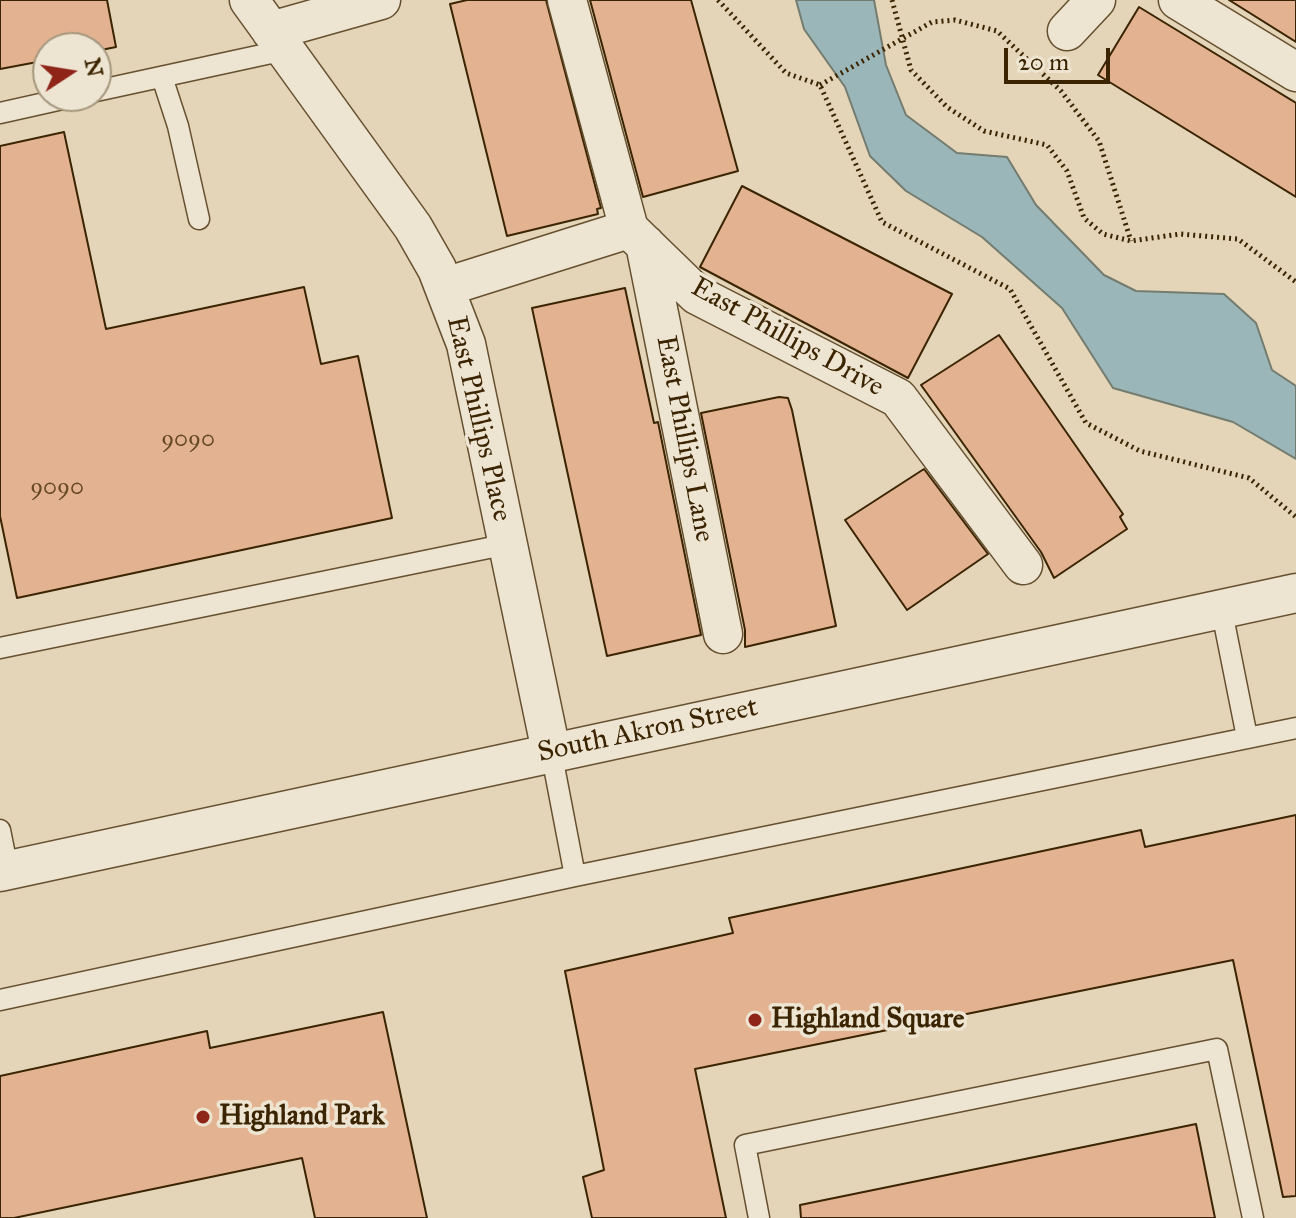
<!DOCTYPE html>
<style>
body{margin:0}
#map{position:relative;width:1296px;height:1218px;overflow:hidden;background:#e4d5b8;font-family:"IM FELL Great Primer",serif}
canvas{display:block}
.north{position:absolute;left:32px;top:32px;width:80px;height:80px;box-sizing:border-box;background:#ede4d1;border:2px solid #a6977e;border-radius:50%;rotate:78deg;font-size:22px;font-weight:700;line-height:32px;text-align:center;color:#3b2401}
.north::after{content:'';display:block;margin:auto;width:28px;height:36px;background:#8f2418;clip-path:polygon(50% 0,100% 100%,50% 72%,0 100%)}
.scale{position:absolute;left:1004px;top:48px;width:106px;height:36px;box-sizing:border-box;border:4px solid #3b2401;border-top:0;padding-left:10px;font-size:24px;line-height:28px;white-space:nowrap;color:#3b2401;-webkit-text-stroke:6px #ede4d1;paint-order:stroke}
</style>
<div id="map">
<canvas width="1296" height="1218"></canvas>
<div class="north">N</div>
<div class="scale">20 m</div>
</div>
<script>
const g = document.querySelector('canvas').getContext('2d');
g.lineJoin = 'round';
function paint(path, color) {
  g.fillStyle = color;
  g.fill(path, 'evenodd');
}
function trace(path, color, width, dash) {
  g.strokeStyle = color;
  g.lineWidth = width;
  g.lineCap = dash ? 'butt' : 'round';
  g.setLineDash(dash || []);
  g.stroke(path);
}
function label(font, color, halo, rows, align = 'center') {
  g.font = font + ' "IM FELL Great Primer",serif';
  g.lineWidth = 7;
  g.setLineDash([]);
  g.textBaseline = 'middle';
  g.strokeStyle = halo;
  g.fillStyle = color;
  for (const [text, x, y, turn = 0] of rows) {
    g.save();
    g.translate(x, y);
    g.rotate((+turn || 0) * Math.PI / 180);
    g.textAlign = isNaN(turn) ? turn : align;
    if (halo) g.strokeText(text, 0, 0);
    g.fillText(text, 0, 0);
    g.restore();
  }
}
const water = new Path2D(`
 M796,0H874L886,65L906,115L957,153L1007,157L1036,205L1104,275L1136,291L1224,294L1256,323L1272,370L1296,386V459L1233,422L1113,388L1062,308L982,237L906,191L870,156L845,87L804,29Z`);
paint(water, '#9ab6b9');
trace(water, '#747c6f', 2);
const building = new Path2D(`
 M0,0H107L116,47L96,51L48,48V60L0,69Z
 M467,0H546L601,208L597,209L598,214L507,236L450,4Z
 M590,0H691L738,171L643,197Z
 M1229,0H1296V42Z
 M1139,7L1296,103V197L1098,75Z
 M64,132L106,329L304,287L321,364L358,356L392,518L17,598L0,516V146Z
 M742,186L952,294L908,378L700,267Z
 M625,288L654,423L658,422L701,635L607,656L532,308Z
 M999,335L1123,514L1120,517L1127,529L1054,578L1041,552L921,385Z
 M779,397L788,398L792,410L836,626L745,647V630L701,413Z
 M924,469L988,554L907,610L845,520Z
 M1296,815V1196L1283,1197L1233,960L695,1069L726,1218H592L583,1177L604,1170L565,971L733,933L729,918L1141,830L1145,847Z
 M383,1012L427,1218H315L302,1158L14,1218H0V1076L207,1031L210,1048Z
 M1196,1124L1215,1218H801L800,1205Z`);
paint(building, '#e3b391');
trace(building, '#3b2401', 2);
const lane = new Path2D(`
 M162,77L178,126L199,219
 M96,91L285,50
 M0,113L76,96
 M1222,612L1247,737
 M0,648L508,544
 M551,751L575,876
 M0,830L8,870
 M0,1000L575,876L1296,728
 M759,1218L745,1145L1217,1049L1253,1218`);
const street = new Path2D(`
 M249,0L413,227L437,269L466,344L551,751
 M567,0L629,229L697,295L898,398L1023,565
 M1178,0L1296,72
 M271,31L381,0
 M1067,31L1096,0
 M645,244L723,634
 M445,287L629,229
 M0,872L1296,593`);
trace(lane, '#65502f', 23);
trace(street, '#65502f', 41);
trace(new Path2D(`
 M718,0L786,73L820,85L882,222L1010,289L1086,423L1140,451L1249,478L1296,517
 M892,0L911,70L947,107L984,131L1047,145L1067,171L1084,218L1103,234L1131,241L1180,234L1238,239L1296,282
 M820,85L932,22L955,20L997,31L1061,91L1099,141L1131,241`), '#3b2401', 5, [2, 4]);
trace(lane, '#ede4d1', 20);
trace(street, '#ede4d1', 38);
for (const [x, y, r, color] of [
 [755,1020,8,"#8f2418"],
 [203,1117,8,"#8f2418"]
]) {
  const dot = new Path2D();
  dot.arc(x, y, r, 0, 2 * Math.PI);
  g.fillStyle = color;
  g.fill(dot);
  trace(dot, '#ede4d1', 3);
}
label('24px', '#654825', null, [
 ["9090",188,440],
 ["9090",57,488]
]);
label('28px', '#3b2401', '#ede4d1', [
 ["East Phillips Drive",787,338,29],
 ["East Phillips Place",478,419,77],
 ["East Phillips Lane",684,439,79],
 ["South Akron Street",648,731,-12]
]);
label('bold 28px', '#3b2401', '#ede4d1', [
 ["Highland Square",771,1020],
 ["Highland Park",219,1117]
], 'left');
</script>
